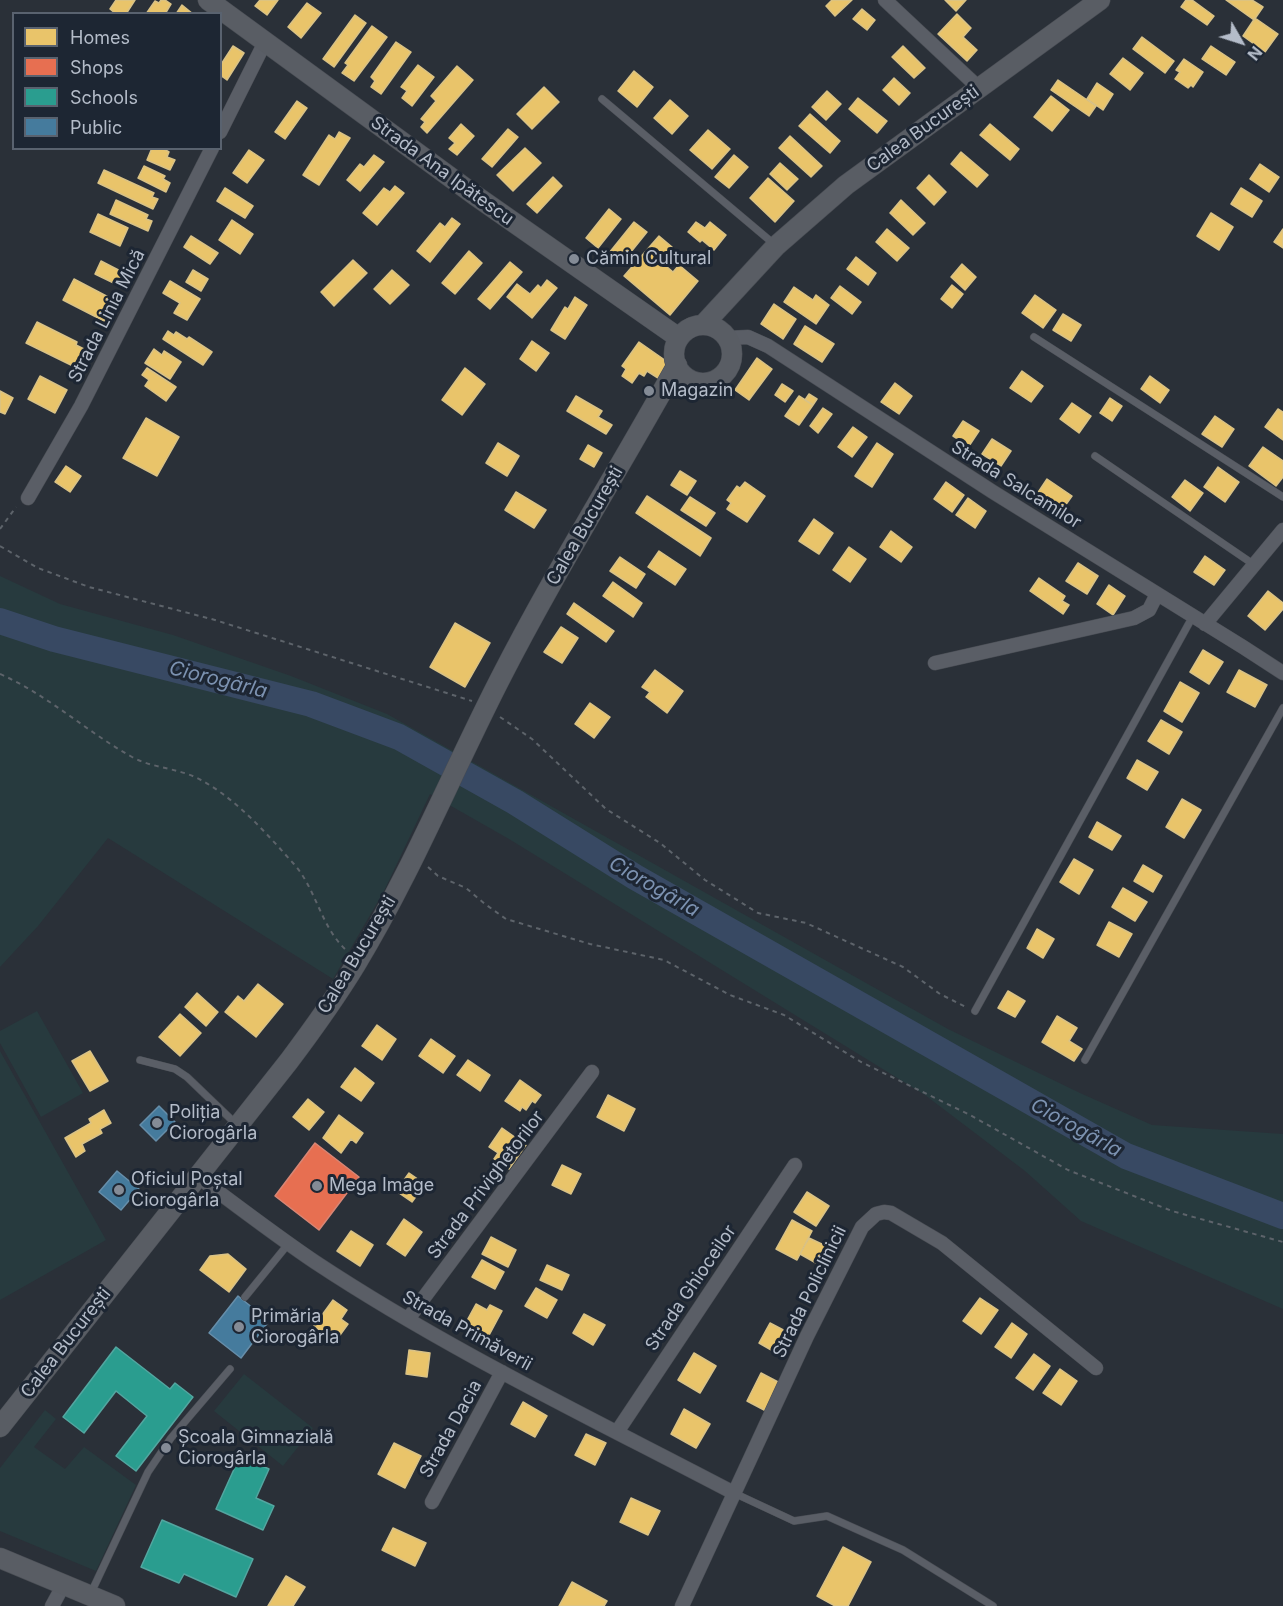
<!DOCTYPE html>
<meta charset="utf-8">
<style>
body{margin:0}
#map{position:relative;width:1283px;height:1606px;overflow:hidden;background:#2a3038;font-family:Inter,sans-serif}
canvas{display:block}
.legend{position:absolute;left:12px;top:12px;width:210px;height:138px;box-sizing:border-box;background:#1d2633;border:2px solid #59626f;margin:0;padding:8px 10px;list-style:none;font-size:18px;color:#b4bcc9}
.legend li{display:flex;align-items:center;gap:12px;height:30px}
.legend b{width:30px;border:2px solid #59626f}
.north{position:absolute;left:1211px;top:12px;width:60px;height:60px;-webkit-text-stroke:4px #1d2633;paint-order:stroke;rotate:129deg;font-size:16px;font-weight:700;line-height:24px;text-align:center;color:#b4bcc9}
.north::after{content:'';display:block;margin:auto;width:21px;height:27px;background:#b4bcc9;clip-path:polygon(50% 0,100% 100%,50% 72%,0 100%)}
</style>
<div id="map">
<canvas width="1283" height="1606"></canvas>
<ul class="legend">
<li><b style="height:16px;background:#e9c46a"></b>Homes</li>
<li><b style="height:16px;background:#e76f51"></b>Shops</li>
<li><b style="height:16px;background:#2a9d8f"></b>Schools</li>
<li><b style="height:16px;background:#457b9d"></b>Public</li>
</ul>
<div class="north">N</div>
</div>
<script>
const g = document.querySelector('canvas').getContext('2d');
g.lineJoin = 'round';
function paint(path, color) {
  g.fillStyle = color;
  g.fill(path, 'evenodd');
}
function trace(path, color, width, dash) {
  g.strokeStyle = color;
  g.lineWidth = width;
  g.lineCap = dash ? 'butt' : 'round';
  g.setLineDash(dash || []);
  g.stroke(path);
}
function label(font, color, halo, rows, align = 'center') {
  g.font = font + ' Inter,sans-serif';
  g.lineWidth = 6;
  g.setLineDash([]);
  g.textBaseline = 'middle';
  g.strokeStyle = halo;
  g.fillStyle = color;
  for (const [text, x, y, turn = 0] of rows) {
    g.save();
    g.translate(x, y);
    g.rotate((+turn || 0) * Math.PI / 180);
    g.textAlign = isNaN(turn) ? turn : align;
    if (halo) g.strokeText(text, 0, 0);
    g.fillText(text, 0, 0);
    g.restore();
  }
}
paint(new Path2D(`
 M0,576L60,604L173,635L291,676L387,714L948,1029L1080,1093L1152,1125L1283,1134V1309L1081,1221L1025,1171L925,1095L509,839L430,794L384,891L333,979L108,838L38,926L0,967Z
 M37,1011L83,1093L41,1117L0,1043V1031Z
 M0,1051L106,1240L0,1300Z
 M244,1374L313,1428L283,1466L214,1411Z
 M45,1410L56,1419L34,1447L65,1469L84,1447L136,1485L96,1571L0,1531V1468Z`), '#273a3e');
const homes = new Path2D(`
 M116,0H135L126,14H116L110,9Z
 M161,0H165L171,4L165,14H146L155,1L159,3Z
 M260,0H278L267,15L255,6Z
 M832,0H852L835,16L826,6Z
 M945,0H966L956,11Z
 M1186,0H1192L1214,16L1207,25L1181,7Z
 M1226,0H1252L1263,7L1254,20Z
 M307,3L321,13L301,38L288,27Z
 M182,5L193,14H176Z
 M862,9L875,20L867,30L853,19Z
 M957,14L971,28L963,37L977,50L967,61L938,34Z
 M355,15L366,23L334,67L323,59Z
 M1255,18L1278,34L1265,52L1243,36Z
 M372,26L387,37L354,81L342,73L348,65L345,63Z
 M1142,37L1174,61L1165,73L1133,49Z
 M396,42L411,52L381,94L371,87L375,81L371,77Z
 M233,46L244,53L227,80L220,75V66Z
 M903,46L925,68L914,78L892,57Z
 M1211,46L1235,62L1226,75L1202,59Z
 M1123,58L1143,73L1130,90L1110,74Z
 M1184,59L1203,72L1193,87L1191,85L1188,88L1175,79L1180,72L1176,70Z
 M418,65L434,77L412,106L402,98L407,91L401,87Z
 M457,66L473,80L427,133L421,127L425,122L421,119L436,101L431,96Z
 M634,71L653,87L637,107L618,91Z
 M894,78L910,93L899,105L883,90Z
 M1058,80L1096,106L1089,116L1051,90Z
 M1097,83L1113,94L1103,110L1087,99Z
 M544,87L559,102L532,129L517,114Z
 M827,91L841,104L826,120L812,107Z
 M1051,96L1069,110L1052,131L1034,117Z
 M858,98L887,121L877,133L849,109Z
 M670,100L688,116L672,134L654,118Z
 M297,101L307,108L285,139L275,132Z
 M810,114L840,141L830,153L799,126Z
 M461,124L474,136L457,155L449,149L455,143L449,138Z
 M990,124L1019,149L1010,160L980,135Z
 M508,129L518,137L492,167L482,159Z
 M708,130L730,149L712,169L690,150Z
 M339,132L350,138L319,185L303,175L329,135L335,139Z
 M790,136L822,166L811,177L779,148Z
 M152,148H162L169,152L167,157L175,160L170,170L147,160Z
 M525,148L541,163L513,191L497,175Z
 M249,150L264,160L247,183L233,173Z
 M961,152L988,175L977,187L951,164Z
 M374,155L384,162L360,191L347,180L360,164L364,167Z
 M734,155L748,167L729,188L715,177Z
 M780,163L798,179L787,190L770,174Z
 M1260,164L1279,177L1269,192L1250,179Z
 M144,166L165,176L163,179L170,183L166,192L138,178Z
 M104,170L154,193L152,197L158,199L153,209L98,183Z
 M929,175L946,192L934,205L917,188Z
 M553,177L562,186L537,213L527,204Z
 M768,178L794,201L775,222L750,198Z
 M395,186L404,193L377,225L363,213L384,188L390,192Z
 M225,188L253,206L245,218L217,201Z
 M1241,188L1262,201L1252,217L1231,204Z
 M116,200L148,215L146,219L152,221L148,231L110,214Z
 M901,200L925,223L913,235L890,213Z
 M609,209L621,219L598,248L586,238Z
 M1211,213L1233,227L1219,250L1197,236Z
 M98,214L128,228L120,246L90,232Z
 M452,218L460,224L430,262L417,251L440,223L445,227Z
 M232,220L253,234L240,254L219,240Z
 M634,222L647,232L622,263L609,253Z
 M696,222L705,228L710,222L726,235L714,250L702,240L700,242L688,232Z
 M887,229L909,248L897,261L876,242Z
 M1283,229V248L1274,242Z
 M191,236L218,253L210,264L184,247Z
 M659,236L672,247L660,261L673,272L679,265L698,281L670,315L624,276Z
 M469,251L482,263L455,294L442,283Z
 M856,257L876,273L868,285L847,269Z
 M353,260L367,273L334,306L321,292Z
 M101,261L130,276L124,288L95,274Z
 M510,262L522,272L490,309L478,299Z
 M962,264L976,277L965,290L951,277Z
 M193,270L208,279L201,291L186,282Z
 M392,270L409,285L390,304L374,289Z
 M74,279L114,300L104,321L63,300Z
 M547,280L557,288L532,318L507,297L517,284L530,294L538,285L541,288Z
 M170,281L200,299L187,320L174,313L180,303L163,293Z
 M952,285L963,294L952,308L941,299Z
 M840,286L861,302L852,314L831,298Z
 M794,287L813,300L816,295L829,305L816,324L784,302Z
 M1035,295L1056,310L1043,328L1022,313Z
 M575,297L587,305L565,339L551,330L565,307L568,309Z
 M774,304L796,319L783,339L761,324Z
 M1063,314L1081,325L1071,341L1053,330Z
 M37,322L77,342L76,345L84,349L75,367L26,343Z
 M805,326L834,344L822,362L794,344Z
 M168,331L174,335L176,332L187,339L189,337L212,352L203,365L163,339Z
 M532,341L549,353L536,371L520,359Z
 M639,342L669,363L658,378L647,371L644,376L639,373L632,383L622,376L626,369L622,366Z
 M154,349L162,355L164,351L181,362L170,379L145,363Z
 M757,358L772,369L749,400L735,390Z
 M147,368L176,387L166,401L145,386L149,380L142,375Z
 M465,368L485,384L462,415L442,400Z
 M1022,371L1043,386L1031,402L1010,388Z
 M40,376L67,390L55,413L28,399Z
 M1150,376L1169,390L1160,403L1141,389Z
 M895,383L912,396L899,414L881,402Z
 M782,384L793,391L785,402L775,395Z
 M0,391L13,398L5,414L0,412Z
 M809,394L817,399L813,405L805,400Z
 M576,396L602,411L598,417L612,425L606,434L567,411Z
 M799,396L813,405L799,425L785,416Z
 M1110,398L1122,406L1112,421L1100,413Z
 M1072,403L1091,416L1079,433L1060,419Z
 M823,408L832,414L818,433L810,426Z
 M1278,409L1283,412V440L1265,427Z
 M1215,416L1234,429L1222,447L1202,434Z
 M146,418L179,437L157,476L123,458Z
 M963,421L979,431L969,446L953,436Z
 M853,427L867,437L852,457L838,447Z
 M992,439L1011,451L1001,466L982,454Z
 M498,443L519,456L507,476L486,463Z
 M877,443L893,454L872,487L855,476Z
 M588,445L602,453L594,467L580,459Z
 M1263,447L1283,461V477L1276,486L1249,466Z
 M66,466L81,476L70,492L55,482Z
 M1218,467L1239,482L1225,502L1204,487Z
 M680,471L696,481L687,495L671,485Z
 M1047,479L1072,496L1062,510L1037,494Z
 M1185,480L1203,493L1190,511L1172,497Z
 M745,482L765,496L747,522L727,509L731,503L727,500L737,486L740,488Z
 M946,482L964,495L952,512L934,499Z
 M516,492L546,510L534,528L505,510Z
 M647,496L711,538L700,556L636,513Z
 M690,497L715,513L706,526L681,510Z
 M968,498L986,511L975,528L956,515Z
 M814,519L833,533L819,554L799,541Z
 M891,531L912,547L901,562L880,547Z
 M849,547L866,559L850,582L833,570Z
 M659,551L686,569L675,585L648,567Z
 M1205,556L1225,570L1214,585L1194,572Z
 M620,557L645,574L636,588L610,571Z
 M1078,563L1098,576L1087,594L1066,581Z
 M1039,578L1065,596L1062,601L1069,605L1063,614L1030,591Z
 M613,582L642,603L633,617L603,596Z
 M1109,585L1125,596L1113,615L1097,604Z
 M1268,591L1283,603V609L1265,630L1248,616Z
 M574,603L614,631L606,642L567,614Z
 M455,623L490,643L465,687L430,667Z
 M561,627L578,638L562,663L544,652Z
 M1203,650L1223,662L1209,684L1190,672Z
 M655,670L683,691L667,713L646,697L650,692L642,687Z
 M1239,670L1267,685L1255,707L1227,692Z
 M1180,682L1199,693L1182,722L1164,711Z
 M590,703L610,717L594,738L575,724Z
 M1161,720L1182,732L1169,754L1148,741Z
 M1137,760L1158,772L1147,790L1127,778Z
 M1182,799L1201,810L1184,838L1166,827Z
 M1097,822L1121,836L1112,850L1089,837Z
 M1074,859L1093,870L1079,894L1060,882Z
 M1143,865L1162,876L1153,892L1134,881Z
 M1123,888L1147,902L1135,921L1112,907Z
 M1109,922L1132,934L1119,957L1097,945Z
 M1037,929L1054,939L1043,958L1027,948Z
 M258,984L283,1004L256,1037L225,1012L238,996L244,1001Z
 M1008,991L1025,1001L1015,1017L998,1008Z
 M197,993L218,1012L206,1026L185,1007Z
 M180,1014L201,1033L180,1056L159,1037Z
 M1057,1016L1077,1028L1069,1041L1082,1049L1074,1061L1042,1042Z
 M377,1025L396,1039L382,1060L362,1046Z
 M431,1039L455,1056L443,1073L419,1056Z
 M90,1051L108,1081L90,1091L72,1061Z
 M468,1060L490,1075L480,1091L457,1075Z
 M355,1068L374,1083L361,1101L341,1087Z
 M520,1080L541,1095L535,1103L532,1101L526,1110L522,1107L520,1111L505,1101Z
 M608,1095L635,1109L624,1131L597,1117Z
 M308,1099L324,1112L309,1130L293,1117Z
 M104,1110L111,1123L100,1129L102,1133L82,1144L85,1151L76,1157L65,1138L91,1123L89,1119Z
 M339,1115L363,1133L356,1143L351,1139L341,1153L323,1138Z
 M502,1128L526,1145L509,1169L494,1159L498,1153L489,1147Z
 M562,1165L581,1174L571,1194L552,1185Z
 M409,1173L425,1184L412,1202L396,1191Z
 M807,1192L829,1206L816,1226L794,1212Z
 M404,1219L422,1232L405,1256L387,1244Z
 M792,1220L812,1231L797,1260L776,1249Z
 M351,1231L373,1245L360,1266L337,1251Z
 M491,1237L516,1250L508,1267L482,1254Z
 M809,1238L826,1246L816,1263L800,1254Z
 M228,1254L246,1269L229,1292L200,1270L210,1256Z
 M482,1260L504,1272L495,1289L472,1277Z
 M547,1265L569,1275L562,1290L540,1280Z
 M536,1288L557,1300L547,1318L525,1306Z
 M980,1298L998,1310L981,1334L963,1321Z
 M333,1300L347,1310L341,1319L348,1324L335,1342L314,1326Z
 M476,1304L487,1310L490,1305L502,1311L487,1339L464,1326Z
 M584,1314L605,1325L593,1345L573,1333Z
 M770,1323L791,1334L780,1355L759,1343Z
 M1012,1323L1027,1334L1011,1358L995,1347Z
 M409,1350L430,1353L427,1377L406,1374Z
 M694,1353L716,1366L700,1393L678,1380Z
 M1034,1354L1050,1366L1033,1390L1016,1378Z
 M1060,1369L1077,1381L1061,1405L1043,1393Z
 M761,1373L780,1383L766,1411L747,1401Z
 M523,1402L547,1416L535,1437L511,1424Z
 M684,1409L710,1424L696,1448L671,1434Z
 M586,1434L606,1443L595,1465L575,1455Z
 M394,1443L421,1456L405,1488L378,1474Z
 M631,1498L660,1511L648,1535L620,1522Z
 M393,1528L426,1543L415,1566L382,1550Z
 M843,1547L871,1562L848,1606H835L817,1596Z
 M286,1576L305,1587L293,1606H268Z
 M572,1582L607,1601L604,1606H559Z`);
paint(homes, '#e9c46a');
trace(homes, '#d9c286', 1.5);
const shops = new Path2D(`
 M315,1143L359,1177L319,1230L275,1196Z`);
paint(shops, '#e76f51');
trace(shops, '#d88675', 1.5);
const schools = new Path2D(`
 M116,1347L170,1389L175,1383L193,1397L136,1471L116,1456L147,1416L116,1391L84,1433L63,1417Z
 M240,1456L269,1469L256,1498L274,1506L263,1530L216,1509Z
 M162,1520L253,1559L236,1597L184,1574L179,1583L141,1567Z`);
paint(schools, '#2a9d8f');
trace(schools, '#53a6a0', 1.5);
const public = new Path2D(`
 M159,1106L175,1122L156,1141L140,1125Z
 M117,1171L139,1189L121,1210L99,1192Z
 M238,1296L269,1321L241,1358L209,1333Z`);
paint(public, '#457b9d');
trace(public, '#668eaa', 1.5);
trace(new Path2D(`
 M0,621L54,639L311,704L399,737L515,802L635,877L1126,1156L1283,1216`), '#384963', 26);
const service = new Path2D(`
 M602,99L774,244
 M1034,337L1283,497
 M1095,456L1253,564
 M975,1011L1193,616
 M140,1060L175,1069L187,1077L237,1125
 M1085,1060L1283,708
 M245,1297L289,1243
 M734,1493L794,1521L827,1516L903,1550L993,1606
 M90,1595L148,1472L171,1438L230,1369`);
const minor = new Path2D(`
 M885,0L979,88
 M220,132L265,42
 M728,338L748,337L768,346L993,492L1243,647L1283,673
 M28,498L81,406L212,148
 M1205,624L1283,530
 M935,663L1134,618L1149,610L1157,594
 M197,1176C236,1205 275,1235 315,1262C448,1350 593,1419 734,1493
 M408,1319L592,1072
 M617,1432L795,1165
 M432,1502L502,1372
 M52,1606L64,1584
 M682,1606L807,1336L862,1227L876,1214L884,1212L891,1213L942,1243L1096,1368`);
const secondary = new Path2D(`
 M208,0L476,196L679,338
 M703,325L776,246L846,185L1100,0
 M674 354a29 29 0 1 1 58 0a29 29 0 1 1-58 0Z
 M0,1427L289,1061C313,1029 336,997 356,964C411,873 451,775 499,681C554,573 618,471 677,365
 M0,1558L115,1606`);
trace(service, '#484c53', 8);
trace(minor, '#484c53', 15);
trace(secondary, '#484c53', 21);
trace(new Path2D(`
 M0,529L16,507
 M0,546L38,568L89,587L215,620L472,701
 M0,674C48,695 87,732 132,757C152,768 177,768 197,778C235,797 265,832 293,863C316,888 320,925 345,949
 M500,717L532,739L606,809L660,843L705,880L758,913L806,923L903,967L940,994L966,1007
 M428,867L438,876L466,888L485,904L506,919L590,944L664,960L730,995L784,1015L861,1062L970,1115L1068,1170L1172,1211L1283,1242`), '#5d636a', 2, [4.5, 4.5]);
trace(service, '#5a5e66', 7);
trace(minor, '#5a5e66', 14);
trace(secondary, '#595d64', 20);
for (const [x, y, r, color] of [
 [574,259,6,"#848b96"],
 [649,391,6,"#848b96"],
 [157,1123,6,"#848b96"],
 [317,1186,6,"#848b96"],
 [119,1190,6,"#848b96"],
 [239,1327,6,"#848b96"],
 [166,1448,6,"#848b96"]
]) {
  const dot = new Path2D();
  dot.arc(x, y, r, 0, 2 * Math.PI);
  g.fillStyle = color;
  g.fill(dot);
  trace(dot, '#1d2633', 2);
}
label('18px', '#b4bcc9', '#1d2633', [
 ["Calea București",923,129,-36],
 ["Strada Ana Ipătescu",442,171,36],
 ["Strada Linia Mică",107,316,-63],
 ["Strada Salcamilor",1016,485,32],
 ["Calea București",585,526,-60],
 ["Calea București",357,955,-59],
 ["Strada Privighetorilor",486,1185,-53],
 ["Strada Ghioceilor",691,1288,-56],
 ["Strada Policlinicii",810,1292,-64],
 ["Strada Primăverii",467,1331,29],
 ["Calea București",66,1343,-52],
 ["Strada Dacia",451,1429,-61]
]);
label('18px', '#b4bcc9', '#1d2633', [
 ["Cămin Cultural",586,259],
 ["Magazin",661,391],
 ["Poliția",169,1113],
 ["Ciorogârla",169,1134],
 ["Oficiul Poștal",131,1180],
 ["Ciorogârla",131,1201],
 ["Mega Image",329,1186],
 ["Primăria",251,1317],
 ["Ciorogârla",251,1338],
 ["Școala Gimnazială",178,1438],
 ["Ciorogârla",178,1459]
], 'left');
label('italic 20px', '#7c92b1', '#1d2633', [
 ["Ciorogârla",218,680,14],
 ["Ciorogârla",654,887,30],
 ["Ciorogârla",1076,1128,29]
]);
</script>
